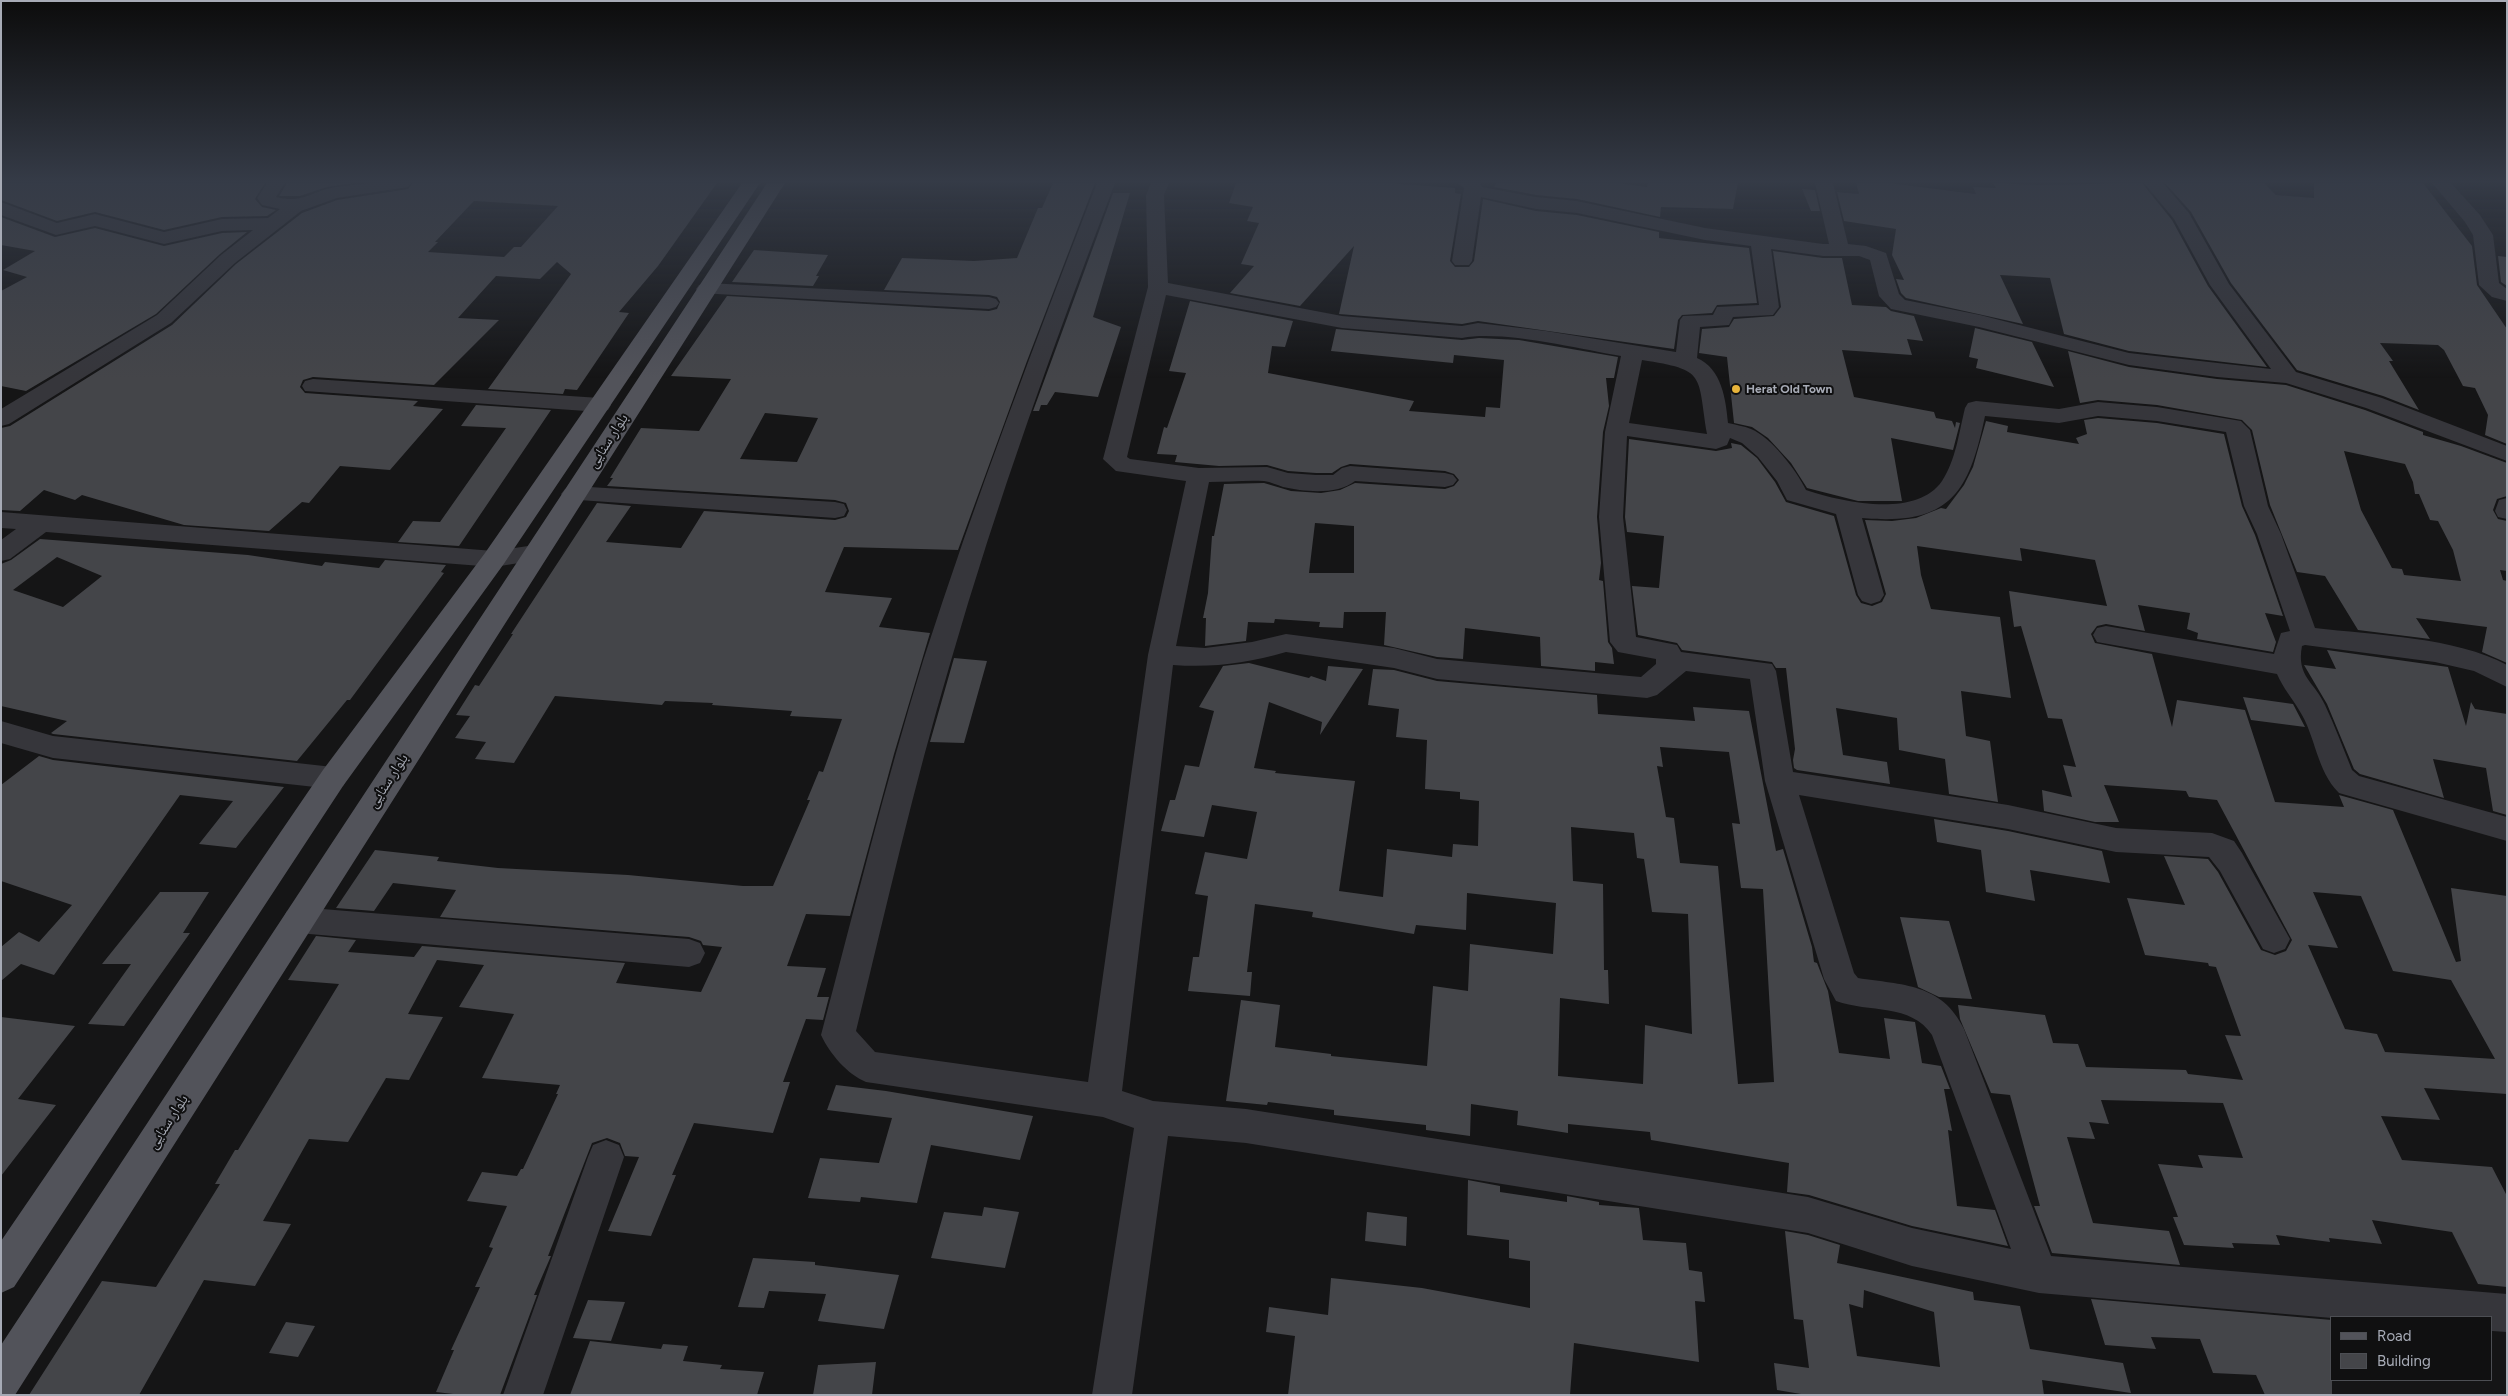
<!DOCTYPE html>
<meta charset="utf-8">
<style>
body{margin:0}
#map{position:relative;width:2508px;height:1396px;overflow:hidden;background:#151516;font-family:Figtree,sans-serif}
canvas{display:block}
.frame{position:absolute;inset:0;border:2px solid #a7abb6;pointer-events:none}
.legend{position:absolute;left:2330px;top:1316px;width:162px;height:65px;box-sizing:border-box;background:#101011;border:1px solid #4c4e53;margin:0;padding:6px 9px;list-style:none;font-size:15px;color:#a7abb6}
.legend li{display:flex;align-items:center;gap:10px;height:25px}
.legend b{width:25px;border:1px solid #4c4e53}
</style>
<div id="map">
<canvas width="2508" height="1396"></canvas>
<div class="frame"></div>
<ul class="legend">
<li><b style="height:6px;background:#52535a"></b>Road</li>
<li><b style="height:14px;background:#444549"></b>Building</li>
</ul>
</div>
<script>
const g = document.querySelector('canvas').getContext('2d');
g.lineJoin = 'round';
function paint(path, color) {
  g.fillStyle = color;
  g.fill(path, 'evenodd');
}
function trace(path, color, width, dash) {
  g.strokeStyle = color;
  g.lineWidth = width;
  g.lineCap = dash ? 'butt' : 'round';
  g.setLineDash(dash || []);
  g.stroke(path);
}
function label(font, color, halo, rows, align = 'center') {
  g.font = font + ' Figtree,"Noto Naskh Arabic",sans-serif';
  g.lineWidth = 4;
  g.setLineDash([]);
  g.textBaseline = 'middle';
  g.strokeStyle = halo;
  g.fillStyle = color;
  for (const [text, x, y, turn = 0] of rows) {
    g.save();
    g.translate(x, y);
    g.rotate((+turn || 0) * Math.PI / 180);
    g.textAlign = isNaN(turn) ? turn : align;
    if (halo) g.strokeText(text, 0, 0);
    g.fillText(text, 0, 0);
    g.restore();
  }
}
paint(new Path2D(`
 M1,183H265L255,199L262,207L276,210L267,216L222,217L164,230L95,212L57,221L1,200Z
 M287,183H353L327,187L300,196H279Z
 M413,183H717L658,266L619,312L629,313L577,390L565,389L563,394L488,389L571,274L557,262L540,279L496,276L458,318L499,320L434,385L313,377L303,380L300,387L305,393L418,401L413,406L443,409L390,470L340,466L309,503L302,502L269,531L184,525L82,495L75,500L44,490L20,511L1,510V428L10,426L172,325L236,264L302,213L337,200L408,189ZM474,201L558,206L521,247H514L504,257L428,252L438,242H435Z
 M1053,183H1095L1027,361L958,550L844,547L825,592L892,598L879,627L930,633L894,754L850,916L806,914L787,966L826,968L817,997H829L823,1020L806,1019L783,1082H790L773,1133L694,1123L672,1175H676L651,1236L608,1231L639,1157L625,1156L620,1143L607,1138L592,1143L548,1256H551L534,1295H537L500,1395H462L436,1392L454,1350H451L480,1287H475L493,1248L489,1247L507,1206L467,1201L482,1172L517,1176L521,1169H523L558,1094H556L560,1085L482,1078L514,1014L459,1007L484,965L437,960L408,1014L443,1017L409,1080L386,1078L348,1142L309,1139L263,1221L291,1224L255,1286L204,1280L139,1395H29L102,1281L156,1287L220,1184H215L235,1150H238L339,984L288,980L316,936L356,940L348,952L414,957L422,946L625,963L616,983L701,992L722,947L703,945L701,941L689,937L440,917L456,890L393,883L374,911L336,908L375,850L439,857L437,861L498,868L628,875L743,886H773L810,800H807L819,771L823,772L842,719L790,716L792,711L712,705L713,703L665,701L662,705L555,696L514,763L475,759L486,742L455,738L470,716L456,715L475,685L479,686L513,634H511L597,503L631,506L606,542L681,548L704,511L835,520L846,517L849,511L846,503L835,500L607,486L613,478H610L641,428L699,431L731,379L671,376L727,296L989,311L997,309L1000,302L997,297L989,295L884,290L902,258L974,261L1017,258L1038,208H1042ZM765,413L818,418L797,462L740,459Z
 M1236,183H1387L1455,188V193L1461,194L1450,261L1455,267H1469L1474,261L1483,199L1536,211L1577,215L1659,232V238L1749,248L1757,303L1717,305L1712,313L1682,315L1678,320L1674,349L1478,321L1462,324L1339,314L1354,246L1300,306L1230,293L1254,266L1241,264L1259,223L1247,221L1253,207L1229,203Z
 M1496,183H1617L1647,187L1648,183H1738L1733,209L1661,207L1660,217L1577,199L1536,195L1494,187Z
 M1856,183H1888L1976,194L1973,187L1996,188L1993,183L2037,185L2142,183L2172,220L2208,286L2267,367L2129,351L2064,334L2050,278L2000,275L2023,324L1906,298L1901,293L1896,279L1904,280L1892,255L1896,229L1844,221L1837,192L1859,194Z
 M2165,183H2264L2276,195L2314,198V183H2423L2472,246L2477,285L2507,329V444L2485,435L2488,415L2475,388L2463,386L2444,350L2438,345L2380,343L2393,361H2389L2419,410L2383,396L2297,370L2231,283L2191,212Z
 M1802,189L1815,190L1820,211H1811Z
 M1113,193H1130L1093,317L1121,327L1098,397L1055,392L1047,405H1041L1039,411H1033Z
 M1,217L55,237L95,228L164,246L222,233L247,232L220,254L156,314L26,391L1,386V291L27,277L3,270L35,251L1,245Z
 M754,250L828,255L816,276H819L813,286L732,282Z
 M1773,251L1823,258H1842L1852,305L1886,307L1891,311L1914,316L1923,341L1907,339L1912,355L1842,350L1854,397L1934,412L1936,418L1952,421L1955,428L1956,422L1960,423L1953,450L1891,438L1902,501H1858L1807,488L1791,463L1768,438L1752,427L1734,423L1727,357L1699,353L1702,329L1729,327L1734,319L1774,316L1781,307Z
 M2498,256L2507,257V286L2501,282Z
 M1190,301L1293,321L1285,347L1272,346L1268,373L1414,401L1409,411L1485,417L1486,407L1500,408L1504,360L1454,355L1453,363L1331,351L1336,329L1462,340L1479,338L1519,340L1618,357L1614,378H1606L1609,406L1603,432L1597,517L1601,563L1599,580L1603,581L1608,642L1612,648L1614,664L1595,662V671L1541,666L1540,637L1465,628L1463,659L1437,657L1384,645L1386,612H1344L1343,628L1319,627L1320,622L1275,619L1274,623L1248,622L1246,641L1205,646L1206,618H1203L1208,593L1212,536H1214L1224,484L1264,483L1291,491L1321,493L1340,490L1355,483L1445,489L1454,486L1459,480L1454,474L1445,471L1350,464L1341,467L1332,473H1316L1288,471L1267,465L1219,466L1175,462L1177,455L1157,454L1164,427L1167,428L1186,373L1169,371ZM1315,523L1354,526V573H1309Z
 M1975,328L2032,342L2054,387L1976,368L1978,359L1969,357Z
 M2068,351L2129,367L2217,379L2286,385L2365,410L2423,432V435L2461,446L2507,463V496L2497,499L2493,510L2498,519L2507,521V571L2500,570L2503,580L2507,581V663L2482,652L2487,627L2416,618L2430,639L2358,630L2325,576L2297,572L2270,505L2252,430L2242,420L2157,405L2098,400L2080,403ZM2344,451L2405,464L2413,482L2415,494H2419L2430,520L2438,521L2453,550L2461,581L2404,575L2402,569L2392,568L2361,510Z
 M476,405L551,410L459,546L398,542L413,521L440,522L506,428L461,426Z
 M2098,418L2157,423L2224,434L2242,506L2255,535L2283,616L2265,613L2276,642L2273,652L2197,639L2198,633L2187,629L2190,613L2138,605L2145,631L2106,624L2097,626L2091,634L2095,643L2152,654L2172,727L2177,700L2245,710L2275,802L2344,807L2339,795L2393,810L2456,962L2461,961L2451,888L2507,896V1094L2424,1088L2440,1120L2381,1116L2402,1160L2492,1167L2507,1196V1287L2478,1284L2452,1232L2372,1220L2382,1244L2329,1238L2330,1242L2276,1235L2280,1245L2232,1243L2234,1248L2184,1245L2173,1217H2178L2158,1164L2203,1168L2198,1155L2243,1158L2223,1103L2101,1100L2109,1124L2089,1122L2095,1139L2067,1137L2093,1223L2169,1231L2180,1265L2052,1253L2034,1206H2040L2010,1095L1991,1093L1960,1019L1958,1005L2045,1015L2053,1043L2078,1044L2086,1067L2186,1070L2188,1074L2243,1080L2225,1035L2241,1036L2216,967L2209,966L2208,963L2145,955L2127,898L2185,905L2164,856L2208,859L2218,872L2261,950L2275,955L2286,951L2292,940L2217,800L2189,797L2186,791L2104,785L2119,822H2095L2044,811L2042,790L2072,797L2063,765L2076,767L2062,719L2048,718L2021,626L2014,627L2009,591L2107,606L2095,560L2020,548L2022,561L1917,546L1921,575L1931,609L2000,617L2011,698L1961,691L1966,736L1990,741L1998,802L1949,794L1945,759L1899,750L1897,718L1836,708L1843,755L1887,762L1890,784L1797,770L1794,768L1793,760L1795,749L1786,668H1776L1772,662L1682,650L1677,643L1638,635L1632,586L1659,588L1664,536L1627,532L1625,517L1629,439L1716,451L1732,448L1731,443L1741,445L1757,458L1775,482L1786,502L1834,516L1856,595L1861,603L1872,606L1882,602L1886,594L1865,520L1892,521L1916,518L1941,508L1946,509L1964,485L1973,467L1986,421L2008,426L2007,432L2079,444L2076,438L2087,434L2084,420ZM2313,892L2361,896L2393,971L2451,980L2495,1059L2385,1052L2377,1034L2345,1029L2308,945L2338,948Z
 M40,539L248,555L322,566L325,562L379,568L385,560L446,565L441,572L444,573L350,700H347L297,761L53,734L51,733L67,721L1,706V564L11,560ZM57,557L102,576L63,607L13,590Z
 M2327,650L2448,667L2466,726L2471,702L2475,709L2507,714V815L2493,811L2486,768L2433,759L2444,798L2360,774L2354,769L2327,704L2304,665L2336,669Z
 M954,658L987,661L964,743L930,742Z
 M1249,663L1309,678L1311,676L1326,681L1328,666L1363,669L1320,735L1322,722L1269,702L1254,768L1276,771L1275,773L1355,781L1339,891L1383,897L1387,849L1452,857L1453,844L1478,846L1479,801L1460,799V792L1425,789L1427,740L1396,737L1399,709L1368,705L1373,669L1394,670L1437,681L1597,695L1598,714L1695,721L1693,707L1749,711L1776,851L1783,849L1812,947L1814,962L1817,963L1828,991L1839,1053L1890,1059L1884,1018L1915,1022L1922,1063L1941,1066L1950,1089H1944L1952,1131L1948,1130L1957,1206L1995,1210L2008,1246L1912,1226L1809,1195L1787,1192L1789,1163L1651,1140L1650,1132L1568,1124V1133L1517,1125L1518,1111L1471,1104L1470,1136L1426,1130V1125L1334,1115V1110L1268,1102L1267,1105L1226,1101L1241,1000L1280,1005L1275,1047L1331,1054V1056L1427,1066L1433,986L1468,991L1470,944L1553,954L1556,903L1467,893L1466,930L1416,925L1414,934L1312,917L1313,912L1255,904L1247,972H1252L1250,996L1188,991L1193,957H1199L1208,896L1195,894L1205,852L1247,859L1257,812L1212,805L1204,837L1161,831L1170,800H1175L1185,765L1199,767L1214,711L1199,707L1223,666ZM1660,747L1729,752L1740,824L1732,823L1741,888L1763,889L1774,1082L1738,1084L1718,866L1680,863L1674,818L1666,817L1657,766L1663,767ZM1571,827L1634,833L1637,858L1644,859L1652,912L1688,914L1692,1034L1645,1025L1643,1084L1558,1076L1560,998L1609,1004L1608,970H1604L1603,884L1573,881Z
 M2243,697L2293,704L2305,727L2251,720Z
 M39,756L53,760L284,787L236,848L199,844L233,801L180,795L54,975L21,964L1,981V947L19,932L39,942L72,905L1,881V785Z
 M1934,819L2008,831L2102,851L2110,883L2030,870L2035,901L1986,892L1981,850L1937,842Z
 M160,892H209L183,933H190L124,1026L88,1024L131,964H102Z
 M1900,917L1949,921L1972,999L1939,997L1918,987Z
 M1,1017L75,1026L18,1099L56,1105L1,1176Z
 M836,1085L886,1091L1033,1116L1020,1160L931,1145L917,1203L861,1197L860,1202L808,1198L820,1158L879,1163L892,1118L827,1110Z
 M1468,1180L1500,1186V1192L1567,1202V1196L1599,1202V1205L1639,1208L1643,1240L1686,1243L1689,1270L1702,1272L1705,1302L1695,1301L1699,1362L1574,1343L1570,1395H1288L1295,1336L1266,1332L1269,1307L1328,1315L1331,1278L1422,1288L1530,1308V1261L1509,1258V1240L1467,1235Z
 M984,1207L1019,1212L1005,1268L931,1258L944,1212L982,1216Z
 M1367,1212L1407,1217L1406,1246L1365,1241Z
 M1785,1231L1808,1235L1840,1245L1837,1263L1973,1292L1974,1300L2020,1306L2030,1349L2123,1363L2131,1393L2042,1380L2044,1395H1807L1777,1390L1774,1363L1809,1368L1803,1320L1794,1319ZM1864,1290L1934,1312L1940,1367L1857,1356L1849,1304L1863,1308Z
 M753,1258L815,1262V1265L899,1275L884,1329L818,1321L826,1294L769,1291L764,1308L738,1307Z
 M2091,1299L2332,1320V1395H2265L2256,1375L2213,1373L2200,1339L2151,1337L2156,1349L2105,1345Z
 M588,1300L625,1302L611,1341L573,1338Z
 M286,1322L315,1326L298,1357L269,1353Z
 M590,1341L661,1349L663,1344L688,1346L683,1361L722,1365L720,1369L764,1372L757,1395H570Z
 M876,1362L872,1395H813L818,1365Z`), '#444549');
paint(new Path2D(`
 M267,183H285L276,197C304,204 310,191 336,187C361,183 386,182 411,183L408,187L402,188L337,198L301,211L235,263L171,323L9,424L1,426V409L157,315L221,255L253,230L222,231L164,244L95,226L56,235L1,215V202L57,223L95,214L164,232L222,219L268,218L280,209L262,205L257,198Z
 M1097,183H1115C1055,341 997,501 950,664C914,785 886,908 856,1031L875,1052L1088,1082L1148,655L1186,481L1116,471L1103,459L1148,287L1146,195L1151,183H1169L1164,195L1168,283L1342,316L1462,326L1478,323L1546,331L1676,352L1680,320L1683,316L1713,315L1717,307L1759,305L1751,246L1705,240L1577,213L1536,209L1481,197L1472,261L1469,265H1455L1452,261L1464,188L1458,183H1480L1482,187L1536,197L1577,201L1705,228L1823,244H1829L1815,183H1833L1848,244L1866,246L1886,253L1899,294L1905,300L1980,315L2129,353L2271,369L2210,285L2174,219L2144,183H2163L2189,213L2229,284L2296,372L2382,398L2507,446V461L2366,408L2286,383L2217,377L2129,365L1979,327L1891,309L1879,296L1870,260L1859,256H1823L1771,249L1779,307L1773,315L1733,317L1729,325L1700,327L1697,358C1722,369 1726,400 1728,423C1736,425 1744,426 1751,429C1771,437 1797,471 1806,490C1842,502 1916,519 1942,481C1956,460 1959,432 1965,408L1968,403L1976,401L2059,409L2098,402L2157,407L2241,421L2250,430L2268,506L2281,534L2315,628C2373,635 2456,637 2507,665V687L2474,671L2435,662L2305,645L2302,646C2296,677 2315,682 2325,705C2335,726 2343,748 2352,770L2359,776L2507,817V841L2339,793C2316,770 2316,736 2299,710C2292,698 2283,688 2277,674L2097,642L2093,635L2097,628L2106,626L2274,654L2281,633L2290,631L2257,534L2244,506L2226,432L2157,421L2098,416L2059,423L1985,416C1969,494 1949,526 1862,518L1884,595L1880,601L1871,604L1862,601L1858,595L1836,514L1787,500L1777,481L1758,457L1742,443L1730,438L1727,445L1716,449L1627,436L1623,517L1636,637L1677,645L1681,652L1772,664L1776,671L1793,772L2008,805L2116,828L2212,833L2234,841L2242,853L2290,939L2285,949L2274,953L2263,949L2220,871L2209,857L2116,852L2008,829L1799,795L1854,973L1858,978C1902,985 1942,983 1964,1029L2051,1256L2507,1294V1332L2492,1331V1317L2332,1318L2039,1293L1912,1266L1808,1233L1246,1143L1168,1136L1132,1395H1092L1134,1128L1103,1117L866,1082C847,1074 830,1054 821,1035C854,910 885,785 923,661C975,500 1035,341 1097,183ZM1166,295L1342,328L1462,338C1504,330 1578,349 1621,356L1605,432L1599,517L1610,642L1618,652L1656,659V664L1641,677L1437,659L1394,648L1286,634L1252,642L1205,648L1176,646L1209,482C1227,482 1246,480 1264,481C1271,482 1277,485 1283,487C1305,492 1338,495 1355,481L1445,487L1453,485L1457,480L1453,475L1445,473L1350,466L1342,468L1333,475H1316L1288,473L1267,467L1199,468L1130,459L1127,457ZM1642,360C1707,370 1697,374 1707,434L1629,423ZM1286,652L1394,668L1437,679L1647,698L1657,695L1686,671L1750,679L1765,781L1824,979L1836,1001C1869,1013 1911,1003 1932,1035L2011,1249L1912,1228L1808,1197L1246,1109L1153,1101L1122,1091L1173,665C1214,668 1247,663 1286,652Z
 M2432,183H2451L2480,215L2493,235L2499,283L2507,289V301L2492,297L2479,285L2473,235L2465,222Z
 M706,283L989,297L996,299L999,303L996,307L989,309L699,293L696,289L699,285Z
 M313,379L600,398L608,400L611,405L608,410L600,412L305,391L302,386L305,381Z
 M573,486L835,502L844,504L847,510L844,516L835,518L565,499L561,494L565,489Z
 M2507,498V519L2498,517L2495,511L2499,500Z
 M1,512L494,551L535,545L544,547L547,553L544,559L494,567L46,532L10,559L1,561V540L16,529L1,528Z
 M1,721L53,736L333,767L343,770L347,778L343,786L333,789L53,758L1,743Z
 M298,907L689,939L700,943L705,953L700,963L689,967L298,933L287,929L282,920L287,911Z
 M606,1140L619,1145L624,1157L543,1395H503L588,1157L593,1145Z`), '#36363b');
paint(new Path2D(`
 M742,183H760L503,565L343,786L14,1287L1,1293V1241L323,770L485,553Z
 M767,183H785L15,1395H1V1345Z`), '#52535a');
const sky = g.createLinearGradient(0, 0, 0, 378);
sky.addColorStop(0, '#0c0c0c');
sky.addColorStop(0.48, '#353b47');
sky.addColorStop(1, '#353b4700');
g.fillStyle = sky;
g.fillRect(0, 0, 2508, 378);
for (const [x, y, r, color] of [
 [1736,389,5,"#e8b43b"]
]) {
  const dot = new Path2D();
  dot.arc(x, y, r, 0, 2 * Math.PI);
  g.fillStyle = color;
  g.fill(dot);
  trace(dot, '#101011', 2);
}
label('bold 12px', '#a7abb6', '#101011', [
 ["Herat Old Town",1746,389]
], 'left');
label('15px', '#a7abb6', '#101011', [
 ["بلوار سنایی",608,441,-57],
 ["بلوار سنایی",388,781,-57],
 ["بلوار سنایی",168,1122,-57]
]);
</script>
